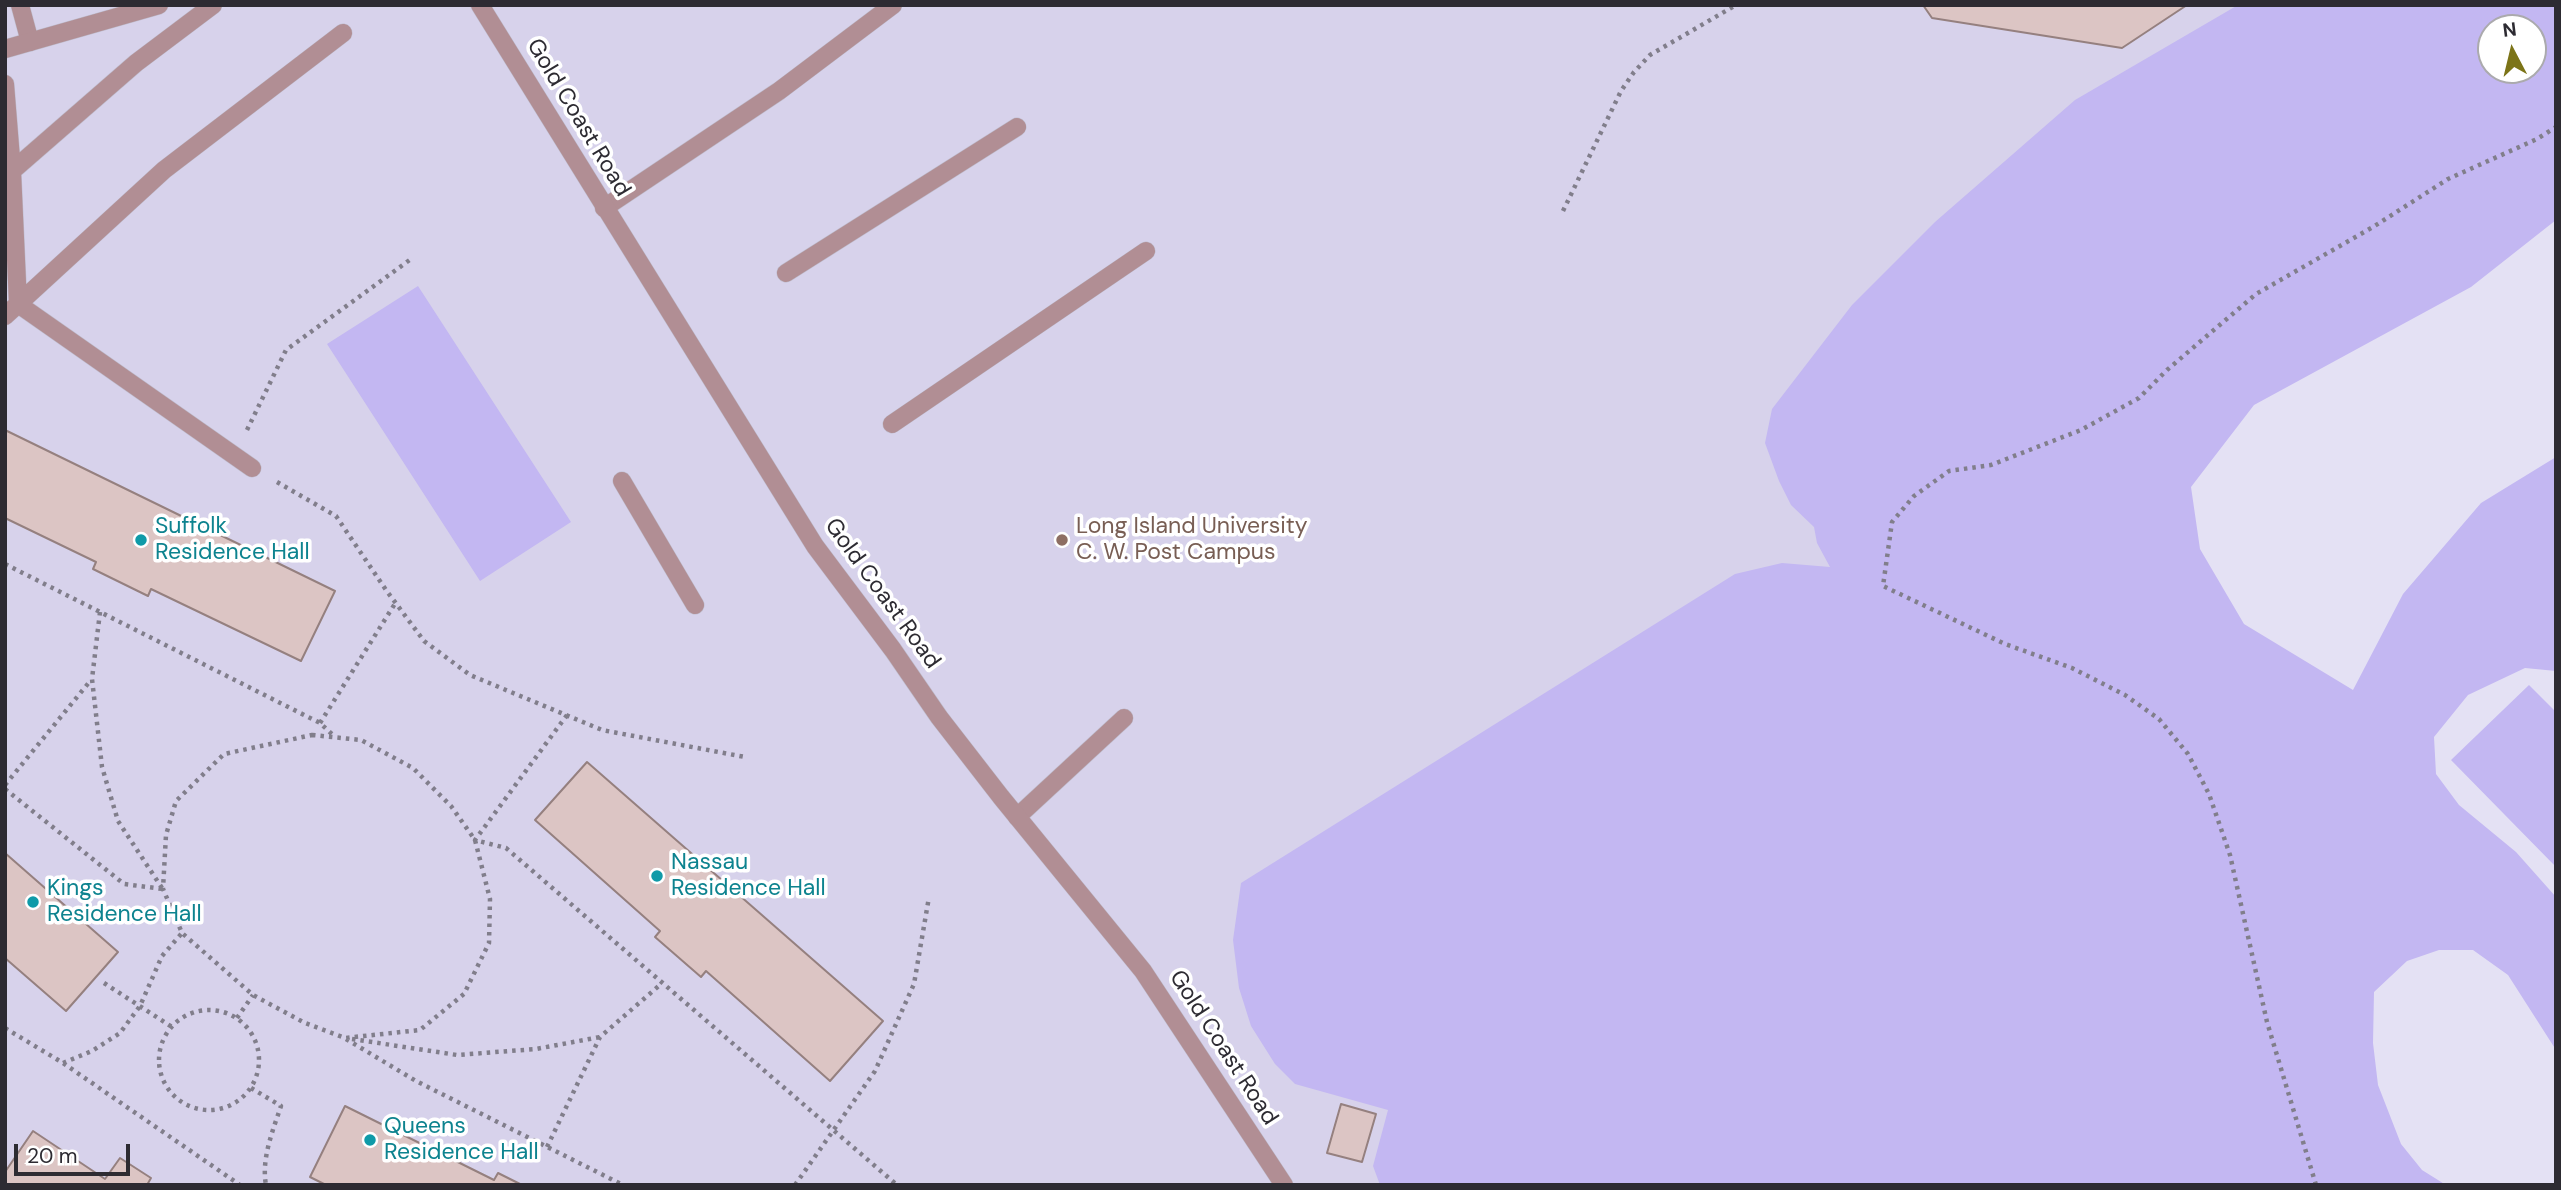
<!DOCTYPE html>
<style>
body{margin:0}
#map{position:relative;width:2561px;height:1190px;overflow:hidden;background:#e4e1f4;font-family:"DM Sans",sans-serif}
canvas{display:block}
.frame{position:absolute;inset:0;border:7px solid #2d2b32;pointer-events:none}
.north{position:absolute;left:2477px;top:14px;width:70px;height:70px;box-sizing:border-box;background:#fff;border:2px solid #abaaad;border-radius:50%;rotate:353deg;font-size:19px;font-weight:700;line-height:28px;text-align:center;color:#2d2b32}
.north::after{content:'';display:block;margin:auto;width:24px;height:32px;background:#7c7418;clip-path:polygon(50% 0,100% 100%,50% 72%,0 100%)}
.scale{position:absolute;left:14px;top:1144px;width:116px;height:32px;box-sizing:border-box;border:4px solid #2d2b32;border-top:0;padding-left:9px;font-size:21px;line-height:24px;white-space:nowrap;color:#2d2b32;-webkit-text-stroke:5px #fff;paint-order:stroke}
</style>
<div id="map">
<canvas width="2561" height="1190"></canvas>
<div class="frame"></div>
<div class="north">N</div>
<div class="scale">20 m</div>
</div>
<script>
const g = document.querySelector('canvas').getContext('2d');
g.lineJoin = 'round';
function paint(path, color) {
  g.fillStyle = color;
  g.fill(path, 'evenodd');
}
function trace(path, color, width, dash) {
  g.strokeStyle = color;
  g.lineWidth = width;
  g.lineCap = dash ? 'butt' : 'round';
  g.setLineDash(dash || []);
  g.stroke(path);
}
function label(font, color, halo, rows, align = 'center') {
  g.font = font + ' "DM Sans",sans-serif';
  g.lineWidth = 7;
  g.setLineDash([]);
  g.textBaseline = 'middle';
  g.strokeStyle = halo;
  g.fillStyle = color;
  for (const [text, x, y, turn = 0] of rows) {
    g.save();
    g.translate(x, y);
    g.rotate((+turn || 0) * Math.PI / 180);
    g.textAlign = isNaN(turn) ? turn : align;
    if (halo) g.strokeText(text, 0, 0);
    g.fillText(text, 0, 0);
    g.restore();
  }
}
paint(new Path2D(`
 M5,5H2556V180L2029,409L2355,1185H5ZM2491,28H2533V70H2491Z`), '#d7d2eb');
paint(new Path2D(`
 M2238,5H2556V220L2471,287L2254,405L2191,487L2200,549L2244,624L2353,690L2403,594L2481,503L2556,457V671L2525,668L2468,695L2434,737L2436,774L2459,805L2516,852L2556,897V1050L2508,975L2473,950H2439L2407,961L2374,992L2373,1043L2378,1085L2401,1144L2422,1170L2446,1185H1380L1373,1166L1388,1110L1295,1084L1275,1064L1251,1026L1239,988L1233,940L1241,883L1735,574L1782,563L1830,567L1817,543L1814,527L1791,505L1779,481L1765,443L1772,409L1852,305L1935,222L2075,100ZM2491,28H2533V70H2491Z
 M418,286L571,522L480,581L327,344Z
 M2529,685L2556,712V867L2451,760Z`), '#c3b7f2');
const building = new Path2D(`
 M1923,5H2187L2122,48L1932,18Z
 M5,430L335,591L301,661L151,589L148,596L93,569L96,562L5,518Z
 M587,762L883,1021L830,1081L706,971L701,977L655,937L660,931L535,820Z
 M5,853L118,952L66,1011L5,958Z
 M1341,1104L1376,1114L1362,1162L1327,1153Z
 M345,1106L494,1180L498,1173L522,1185H326L310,1177Z
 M33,1131L105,1179L120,1158L151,1178L147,1185H5V1172Z`);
paint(building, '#dcc5c4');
trace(building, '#95807f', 2);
const lane = new Path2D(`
 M20,5L30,42
 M5,84L12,171L18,304L252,468
 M12,171L136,63L213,5
 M604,208L779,91L893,5
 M786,273L1017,127
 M5,316L164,170L343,33
 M892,424L1146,251
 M622,481L695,605
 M1017,817L1124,718`);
const street = new Path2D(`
 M480,5L815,546L893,650L939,717L1001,797L1143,971L1284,1185
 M5,49L159,5`);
trace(lane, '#bfbdcd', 19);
trace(street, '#bfbdcd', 19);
trace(new Path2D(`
 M1563,211L1621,91L1634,72L1650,55L1736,5
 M247,430L286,350L411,259
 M277,482L336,516L386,590L424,641L470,675L602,730L745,757
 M5,564L320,723L335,737
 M100,612L92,679L102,767L118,821L162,888
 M567,715L475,840L506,848L897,1185
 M320,723L396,602
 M312,735L361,740L413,768L451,806L475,840L490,899L489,943L464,994L420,1030L345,1038L305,1023L253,995L182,933L163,889L166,835L176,801L224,754Z
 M5,785L91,680
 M5,789L124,884L163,889
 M104,983L172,1027
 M159 1060a50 50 0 1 1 100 0a50 50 0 1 1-100 0Z
 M237,1018L253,995
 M5,1028L63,1063L240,1185
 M346,1039L416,1081L623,1185
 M352,1039L457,1055L536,1049L600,1037
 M63,1063L92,1051L120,1033L140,1006L162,956L182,933
 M251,1088L281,1106C273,1130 261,1159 266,1185
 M547,1147L600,1037L661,984
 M795,1185L875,1071L914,984L929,897
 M2316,1185L2267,1022L2230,855L2209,794L2188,754L2159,719L2125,695L2072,668L2005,644L1883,586L1892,522L1914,496L1949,471L1991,465L2081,430L2139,398L2167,370L2256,294L2373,227L2448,179L2537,139L2556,127`), '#817e8b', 4.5, [3.5, 5]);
trace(lane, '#b18e94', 18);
trace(street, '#b18e94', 18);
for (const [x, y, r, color] of [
 [141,540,7,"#0f9aa8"],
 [1062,540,7,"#8d6e63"],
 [657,876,7,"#0f9aa8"],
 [33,902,7,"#0f9aa8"],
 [370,1140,7,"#0f9aa8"]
]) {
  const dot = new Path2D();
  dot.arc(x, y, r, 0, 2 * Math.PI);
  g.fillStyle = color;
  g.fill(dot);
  trace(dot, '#fff', 2.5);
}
label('23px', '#2d2b32', '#fff', [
 ["Gold Coast Road",578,118,59],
 ["Gold Coast Road",882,594,54],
 ["Gold Coast Road",1223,1048,57]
]);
label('23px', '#0d838f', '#fff', [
 ["Suffolk",155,527],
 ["Residence Hall",155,553],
 ["Nassau",671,863],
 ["Residence Hall",671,889],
 ["Kings",47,889],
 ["Residence Hall",47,915],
 ["Queens",384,1127],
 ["Residence Hall",384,1153]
], 'left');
label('23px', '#785e54', '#fff', [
 ["Long Island University",1076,527],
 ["C. W. Post Campus",1076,553]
], 'left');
</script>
